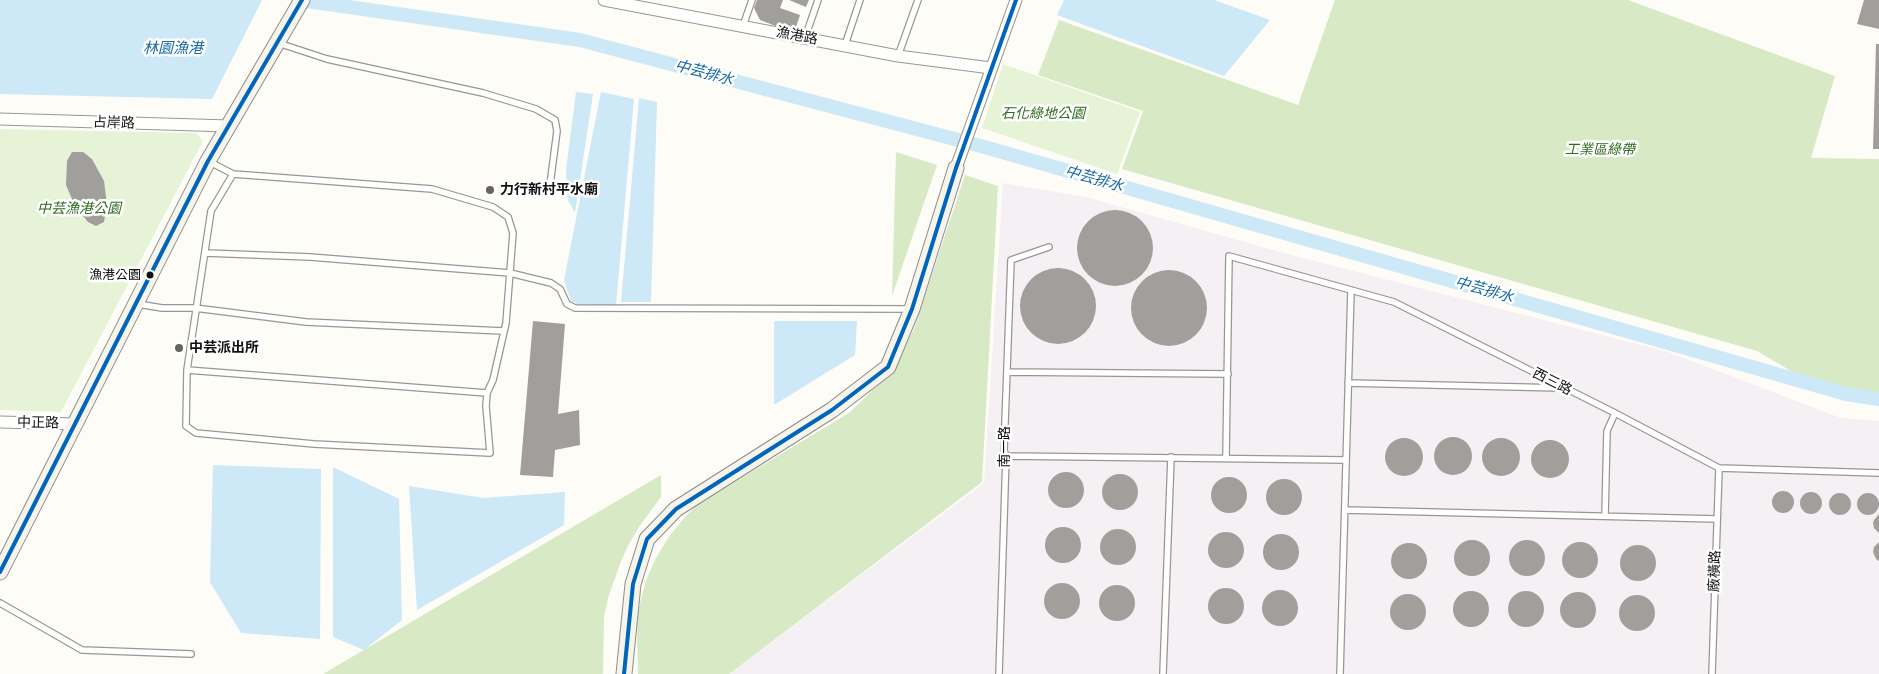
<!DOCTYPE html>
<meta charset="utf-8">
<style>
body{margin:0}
canvas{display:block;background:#fdfcf7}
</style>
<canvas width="1879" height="674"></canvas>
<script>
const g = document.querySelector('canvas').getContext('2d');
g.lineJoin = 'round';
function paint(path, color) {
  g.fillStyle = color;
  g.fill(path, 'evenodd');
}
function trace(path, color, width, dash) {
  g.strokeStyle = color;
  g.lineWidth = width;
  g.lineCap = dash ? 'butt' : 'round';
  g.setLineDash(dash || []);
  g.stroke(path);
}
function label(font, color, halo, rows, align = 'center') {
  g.font = font + ' "IBM Plex Serif","Noto Sans TC",serif';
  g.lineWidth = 5;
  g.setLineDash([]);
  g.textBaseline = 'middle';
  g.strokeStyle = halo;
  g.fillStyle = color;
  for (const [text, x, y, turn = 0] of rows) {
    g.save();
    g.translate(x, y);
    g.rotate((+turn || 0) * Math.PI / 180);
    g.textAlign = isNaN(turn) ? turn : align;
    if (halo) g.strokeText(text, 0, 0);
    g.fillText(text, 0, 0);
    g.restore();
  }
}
paint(new Path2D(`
 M1003,183L1086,197L1280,252L1668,352L1841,418L1879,421V674H729L984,483Z`), '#f5f0f3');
paint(new Path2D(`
 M1003,64L1140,112L1117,174L982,128Z
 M0,129L196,133L203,141L61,412L0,410Z`), '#e7f3d7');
paint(new Path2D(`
 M1335,0H1628L1835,76L1811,158L1879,159V397L1830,394L1757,351L1122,169L1143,111L1038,75L1059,20L1298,105Z
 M896,152L937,165L892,296Z
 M965,175L998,186L982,482L729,674H638C638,655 636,635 638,617C643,572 666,534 698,504L849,413L882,381L905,347L914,329Z
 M661,475V497L639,527L629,544L621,561L608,598L604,617L603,674H323Z`), '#d8eac5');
paint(new Path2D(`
 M0,0H262L212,99L0,94Z
 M1064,0H1214L1270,20L1224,76L1057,15Z
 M576,92L593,94L575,213L568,200L566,170Z
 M601,92L634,99L616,305H580L571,301L564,280Z
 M639,98L657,102L651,302H621Z
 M774,321H857L855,355L774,405Z
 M213,465L321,469L320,639L241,633L210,582Z
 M333,467L399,499L402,620L364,650L333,637Z
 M409,486L483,498L565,492L564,525L417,610Z`), '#cde8f7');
trace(new Path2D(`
 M300,0L580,40L981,146L1846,394L1879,399`), '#cde8f7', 14);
paint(new Path2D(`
 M757,0H783L780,8L800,15L794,33L760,20L754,8Z
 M789,0H809L806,7Z
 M1864,0H1879V29L1857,24Z
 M1876,44H1879V149H1873Z
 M72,152H83L92,159L104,181L107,205L104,222L96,226L88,222L75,206L66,185L67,161Z
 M1077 248a38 38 0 1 1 76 0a38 38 0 1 1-76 0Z
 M1020 306a38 38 0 1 1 76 0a38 38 0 1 1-76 0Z
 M1131 308a38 38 0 1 1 76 0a38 38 0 1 1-76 0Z
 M533,321L565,324L558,414L579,410L580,445L555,450L553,477L520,475Z
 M1434 456a19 19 0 1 1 38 0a19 19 0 1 1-38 0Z
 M1482 457a19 19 0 1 1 38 0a19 19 0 1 1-38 0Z
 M1385 457a19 19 0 1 1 38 0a19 19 0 1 1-38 0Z
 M1531 459a19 19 0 1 1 38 0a19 19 0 1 1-38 0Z
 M1048 490a18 18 0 1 1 36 0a18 18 0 1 1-36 0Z
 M1102 492a18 18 0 1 1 36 0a18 18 0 1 1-36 0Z
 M1211 495a18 18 0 1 1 36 0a18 18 0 1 1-36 0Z
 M1266 497a18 18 0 1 1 36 0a18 18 0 1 1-36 0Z
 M1772 502a11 11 0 1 1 22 0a11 11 0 1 1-22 0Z
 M1800 503a11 11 0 1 1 22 0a11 11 0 1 1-22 0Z
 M1857 504a11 11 0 1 1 22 0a11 11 0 1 1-22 0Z
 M1829 504a11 11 0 1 1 22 0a11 11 0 1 1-22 0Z
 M1879,514V533L1874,528L1873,523L1874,520Z
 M1045 545a18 18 0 1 1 36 0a18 18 0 1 1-36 0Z
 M1100 547a18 18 0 1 1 36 0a18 18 0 1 1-36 0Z
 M1208 550a18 18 0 1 1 36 0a18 18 0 1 1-36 0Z
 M1263 552a18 18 0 1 1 36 0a18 18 0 1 1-36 0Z
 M1454 558a18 18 0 1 1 36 0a18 18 0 1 1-36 0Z
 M1509 558a18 18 0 1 1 36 0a18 18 0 1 1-36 0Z
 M1562 560a18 18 0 1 1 36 0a18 18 0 1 1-36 0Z
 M1879,542V561L1876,559L1873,552L1874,547Z
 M1391 561a18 18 0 1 1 36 0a18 18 0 1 1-36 0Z
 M1620 563a18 18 0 1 1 36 0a18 18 0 1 1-36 0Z
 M1044 601a18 18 0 1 1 36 0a18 18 0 1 1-36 0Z
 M1099 603a18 18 0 1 1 36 0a18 18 0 1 1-36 0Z
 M1208 606a18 18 0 1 1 36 0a18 18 0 1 1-36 0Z
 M1262 608a18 18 0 1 1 36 0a18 18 0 1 1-36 0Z
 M1453 609a18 18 0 1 1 36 0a18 18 0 1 1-36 0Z
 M1508 609a18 18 0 1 1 36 0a18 18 0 1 1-36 0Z
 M1560 610a18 18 0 1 1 36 0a18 18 0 1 1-36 0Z
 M1390 612a18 18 0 1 1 36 0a18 18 0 1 1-36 0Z
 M1619 613a18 18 0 1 1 36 0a18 18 0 1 1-36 0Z`), '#a19f9c');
const lane = new Path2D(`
 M743,26L752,0
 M805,38L818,0
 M278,43L327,59L483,93L536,109L555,120L557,131L550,185
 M845,45L860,0
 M898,56L918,0
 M208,161L233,174L432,189L493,207L508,217L513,233L506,323L493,380L487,393L486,406L490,453L314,444L196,433L186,426L187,370L211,211L233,174
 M205,253L310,257L510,273L551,283L560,289L567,304L575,308L910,309
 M138,304L162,308H195L306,322L503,331
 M187,370L487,393
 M1007,372L1228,374
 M1348,383L1561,388
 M1006,456L1346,460
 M1226,457L1229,256L1394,302L1615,413L1719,468L1879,473
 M1345,510L1717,519
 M1605,516L1607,431L1615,413
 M0,603L82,650L191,654
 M999,674L1006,456L1004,450L1011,260L1049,247
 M1163,674L1171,457
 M1340,674L1351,290
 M1712,674L1719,468`);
const street = new Path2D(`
 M604,0L898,56L991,68
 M0,119L229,126
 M956,168L1016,0
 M0,422L75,424`);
const secondary = new Path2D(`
 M0,572L208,161L302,0
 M624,674L633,584L647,539L676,509L832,410L888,367L912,309L956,168`);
trace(lane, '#979795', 8);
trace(street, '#979795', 13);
trace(secondary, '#8e8d8b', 17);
trace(lane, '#fffffe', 5.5);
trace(street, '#fffffe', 11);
trace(secondary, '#f6f4eb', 15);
trace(new Path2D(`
 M0,572L208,161L302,0
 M624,674L633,584L647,539L676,509L832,410L888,367L912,309L956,168L1016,0`), '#0065bd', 4);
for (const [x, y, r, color] of [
 [490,190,5,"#646362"],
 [150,275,4.5,"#111"],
 [179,348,5,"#646362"]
]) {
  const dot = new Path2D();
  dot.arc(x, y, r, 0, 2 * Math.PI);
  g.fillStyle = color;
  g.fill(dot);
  trace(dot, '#fff', 2);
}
label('13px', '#111', '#fff', [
 ["漁港公園",141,275]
], 'right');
label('14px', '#111', '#fff', [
 ["漁港路",797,36,11],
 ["占岸路",114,123,2],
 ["西三路",1552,382,27],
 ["中正路",38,423,1],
 ["南一路",1005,447,-90],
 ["廠橫路",1715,571,-88]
]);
label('italic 14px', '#2f6b1f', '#fff', [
 ["石化綠地公園",1043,114],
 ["工業區綠帶",1600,150],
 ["中芸漁港公園",79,209]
]);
label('bold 14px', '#111', '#fff', [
 ["力行新村平水廟",500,190],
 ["中芸派出所",189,348]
], 'left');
label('italic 15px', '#1768a6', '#fff', [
 ["林園漁港",173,49],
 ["中芸排水",704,73,15],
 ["中芸排水",1094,179,16],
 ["中芸排水",1484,290,16]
]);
</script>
